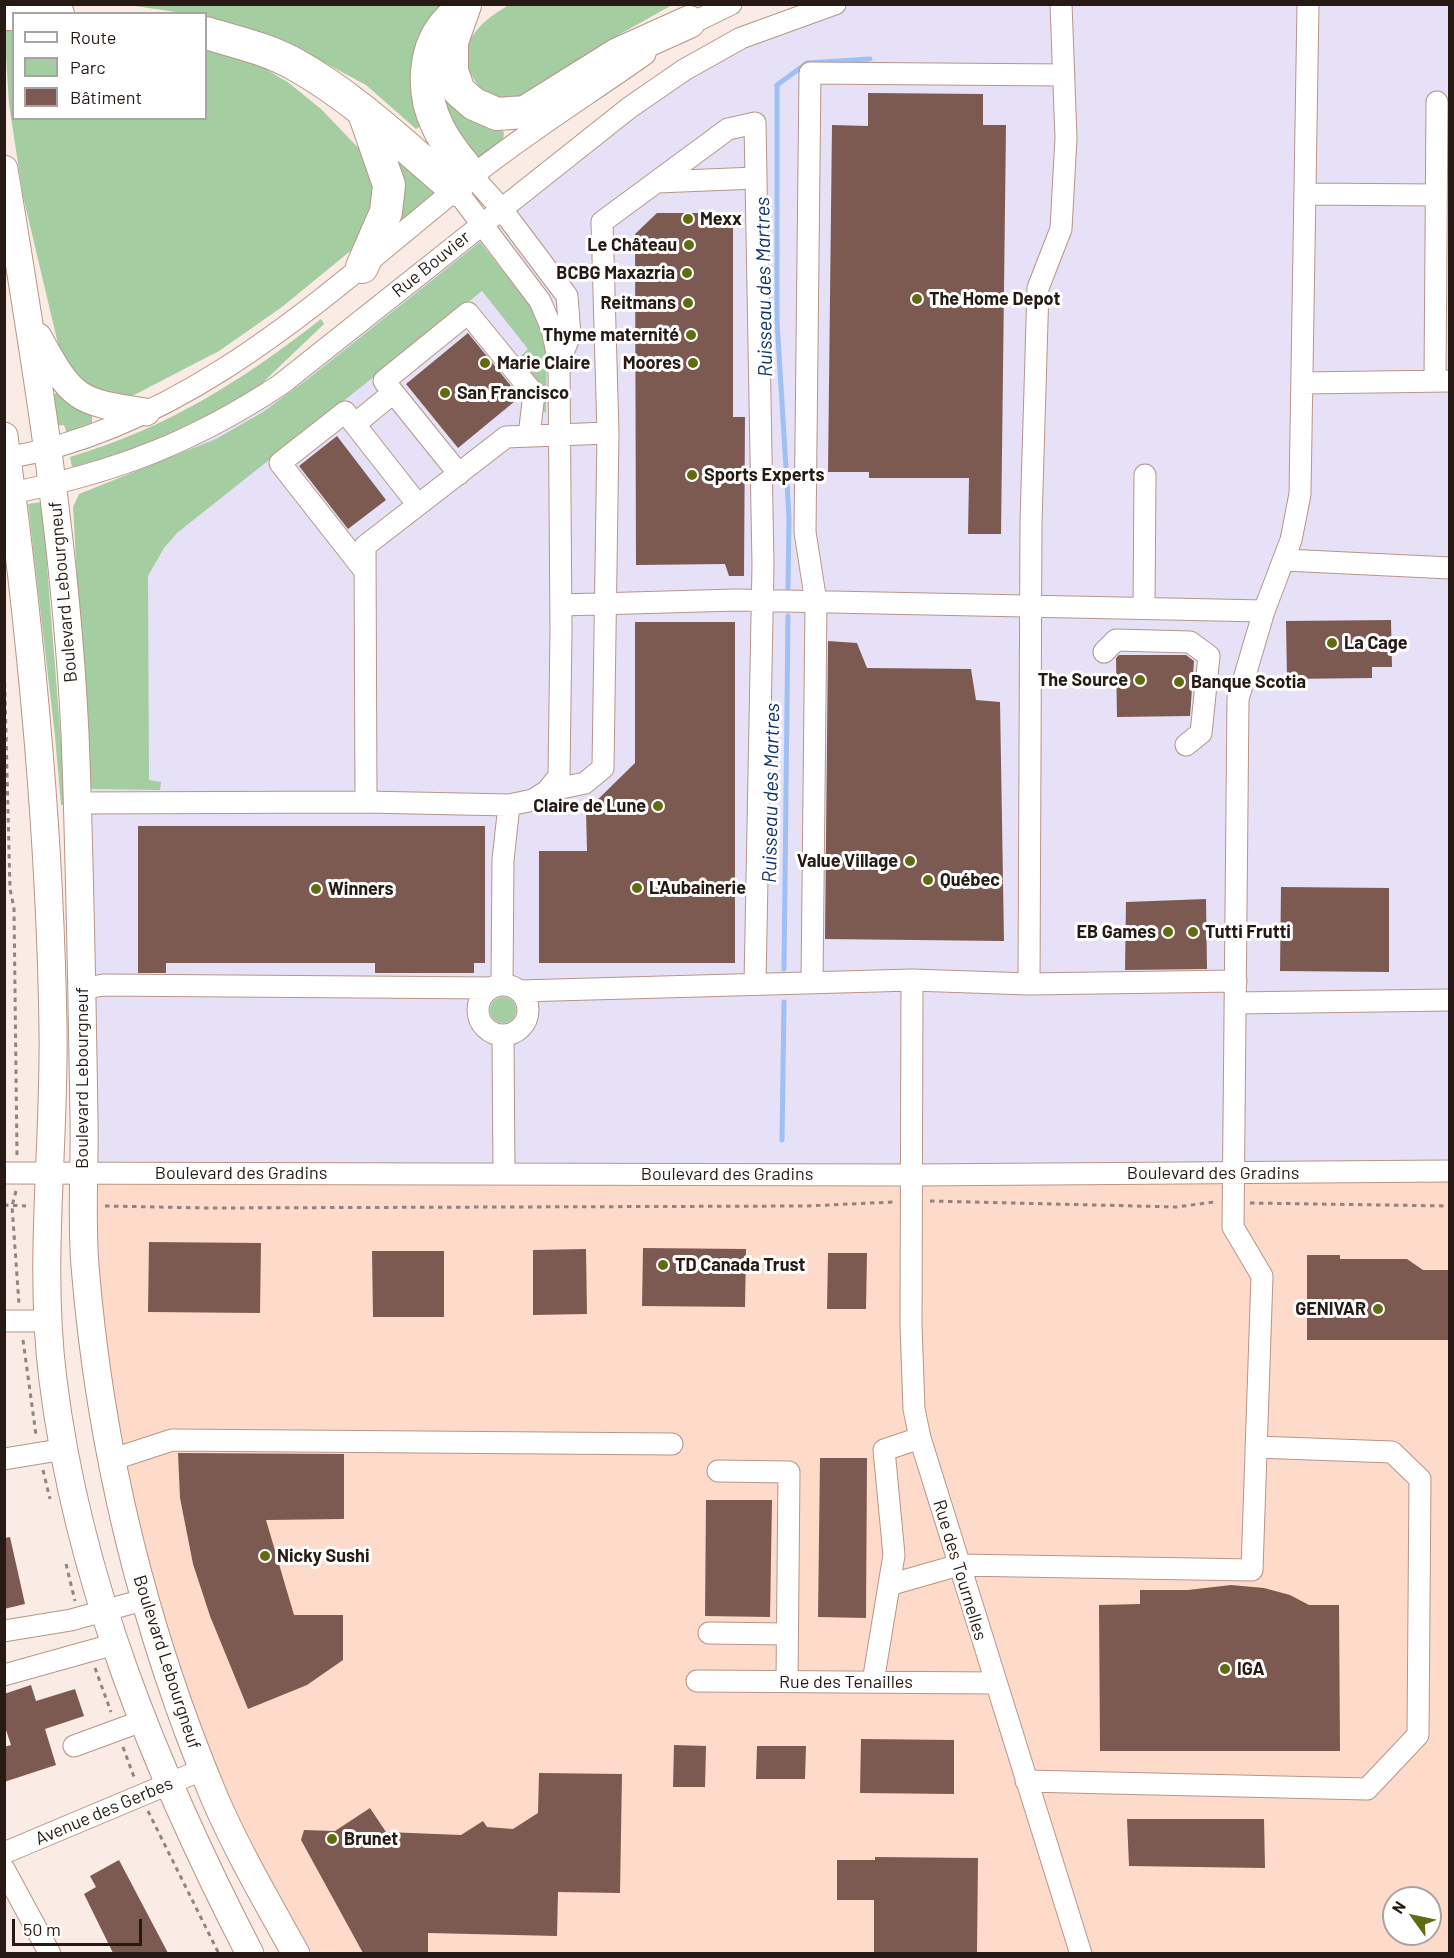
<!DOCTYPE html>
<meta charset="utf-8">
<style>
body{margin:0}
#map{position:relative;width:1454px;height:1958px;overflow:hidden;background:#faebe4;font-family:Barlow,sans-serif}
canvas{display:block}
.frame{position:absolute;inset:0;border:6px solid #271a14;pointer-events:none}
.legend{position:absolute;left:12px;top:12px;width:195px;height:108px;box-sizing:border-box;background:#fff;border:2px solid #a9a3a1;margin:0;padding:8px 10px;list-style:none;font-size:18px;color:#271a14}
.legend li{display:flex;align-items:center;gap:12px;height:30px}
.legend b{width:30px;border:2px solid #a9a3a1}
.north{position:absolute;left:1382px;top:1886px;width:60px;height:60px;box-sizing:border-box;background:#fff;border:2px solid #a9a3a1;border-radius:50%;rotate:303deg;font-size:16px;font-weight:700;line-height:24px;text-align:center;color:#271a14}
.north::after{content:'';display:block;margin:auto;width:21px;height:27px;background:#606b12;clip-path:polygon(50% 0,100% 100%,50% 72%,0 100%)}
.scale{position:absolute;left:12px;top:1919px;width:130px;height:27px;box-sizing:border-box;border:3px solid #271a14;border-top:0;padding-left:8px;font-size:18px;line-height:21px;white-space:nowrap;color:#271a14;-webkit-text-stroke:4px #fff;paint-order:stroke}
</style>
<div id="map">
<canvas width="1454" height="1958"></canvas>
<div class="frame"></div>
<ul class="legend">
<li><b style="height:8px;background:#fff"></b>Route</li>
<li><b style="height:16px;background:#a4cda2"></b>Parc</li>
<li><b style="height:16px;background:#7c5a52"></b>Bâtiment</li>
</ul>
<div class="north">N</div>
<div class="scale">50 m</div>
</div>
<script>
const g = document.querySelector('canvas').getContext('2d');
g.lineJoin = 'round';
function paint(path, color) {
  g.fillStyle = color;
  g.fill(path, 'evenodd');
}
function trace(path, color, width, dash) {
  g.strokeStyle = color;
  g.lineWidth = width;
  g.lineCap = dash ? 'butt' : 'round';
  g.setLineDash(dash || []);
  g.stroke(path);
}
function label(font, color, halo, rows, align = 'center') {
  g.font = font + ' Barlow,sans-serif';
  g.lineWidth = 6;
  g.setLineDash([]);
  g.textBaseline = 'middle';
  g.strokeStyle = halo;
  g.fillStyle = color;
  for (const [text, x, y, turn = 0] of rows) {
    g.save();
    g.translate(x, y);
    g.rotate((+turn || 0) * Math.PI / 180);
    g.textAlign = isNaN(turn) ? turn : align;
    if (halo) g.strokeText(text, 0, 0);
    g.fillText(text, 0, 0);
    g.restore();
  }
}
paint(new Path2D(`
 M835,5H1449V1953H295L103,1413L64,586L95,521L121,486L153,454L203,432L684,70ZM1394,1898H1430V1934H1394Z`), '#e6e1f7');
paint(new Path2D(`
 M1449,1171V1953H295L218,1802L103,1413L83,1173ZM1394,1898H1430V1934H1394Z`), '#fedaca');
paint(new Path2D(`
 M128,5H443C414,46 401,76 422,125L416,129L366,85L288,43L238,25L206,18V14L183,13Z
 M509,5H672L615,37L542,91L520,103L488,96C449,58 468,28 509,5Z
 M4,24L13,25L14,118H206V45L254,62L289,83L321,109L368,158L378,193L365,239L282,307L219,351L132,396H107L76,379L59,348L23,196L9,104Z
 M441,91L504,132L503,140L476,163L446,127Z
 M399,161L436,191L403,219L397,218L395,163Z
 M480,242L538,316L547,336L546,413L543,411L541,388L518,359L528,349L482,291L177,533L164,548L148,576L149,780L161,782L160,790L89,789L73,507L79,494L216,439L263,412L308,379Z
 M321,319L324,324L256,389L228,405L158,439L110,457L72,467L70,457C167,428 242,381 321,319Z
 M59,392L92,413V423L67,433L64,425L54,426L50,396Z
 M42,502L66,805H61L55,736L28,504Z
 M490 1010a13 13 0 1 1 26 0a13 13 0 1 1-26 0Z`), '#a4cda2');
trace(new Path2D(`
 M788,588L789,517L777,321V85L807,63L870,59
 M784,969L788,616
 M782,1140L784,1002`), '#9ec0f5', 5);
paint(new Path2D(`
 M868,93L983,94V125H1006L1001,534H968L969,478H869V472H828L832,125L868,126Z
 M657,213H733V417H745L744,576H729L725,564L636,565L635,234Z
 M468,333L520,397L458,448L406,384Z
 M337,436L386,500L348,529L299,466Z
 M1391,620L1392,667H1372V678L1287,679L1286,621Z
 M635,622H735V963H539V851H587L586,811L635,763Z
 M828,641L857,643L867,668L971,669L976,700L1000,702L1004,941L825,939Z
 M1119,655H1186L1194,661L1190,716L1117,717L1116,658Z
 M138,826H485V963H474V973H375V963H166V973H138Z
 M1281,887L1389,888V972L1280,971Z
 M1206,899L1207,969L1125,970L1126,902Z
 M149,1242L261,1243L260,1313L148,1312Z
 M643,1248L746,1249L745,1307L642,1306Z
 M586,1249L587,1314L533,1315V1250Z
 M372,1251H444V1317H373Z
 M828,1253H867L866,1309H827Z
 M1307,1255H1340V1259H1407L1423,1270H1449V1340H1307Z
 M178,1453L344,1454V1519L266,1520L294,1615H343V1660L307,1685L248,1709L210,1616L193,1564L180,1498Z
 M820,1458H867L866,1618L818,1617Z
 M706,1500H772L770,1617L705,1616Z
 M10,1537L25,1604L4,1609V1538Z
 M1231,1585L1264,1588L1290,1595L1309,1605H1339L1340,1751H1100L1099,1605L1140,1604V1590H1188Z
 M31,1685L36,1701L75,1689L84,1716L45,1729L56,1765L4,1782V1747L11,1745L4,1724V1694Z
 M861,1739L954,1740V1794L860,1793Z
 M674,1745L706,1746L705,1787H673Z
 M757,1746H806L805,1779H756Z
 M539,1773L622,1774L620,1893L558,1892L557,1936L428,1933V1953H363L301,1840L304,1830L335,1831L370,1808L386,1832L461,1835L483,1821L487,1827L513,1829L538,1813Z
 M1127,1819H1264L1265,1868L1129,1866Z
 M875,1857L978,1858L977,1953H874V1900H837V1860H875Z
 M119,1860L168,1953H113L84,1894L96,1887L90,1876Z`), '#7c5a52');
const minor = new Path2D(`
 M680,29L731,4
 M657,182L756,178
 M456,190L540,301L552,329L559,363L570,335L567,296L500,207L472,176
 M1306,194L1436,195
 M1435,381L1437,102
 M1302,383L1449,381
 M355,424L393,393
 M7,458C191,426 331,290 471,177C526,133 587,95 645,54
 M459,474L384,381L468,313L534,394L529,435
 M12,493C115,472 192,443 280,385L629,108L684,70L741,38L835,4
 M1285,560L1450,568
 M364,570L280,463L345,412L418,505
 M561,605L736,600L1264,611
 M1144,608L1145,475
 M1104,652L1116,640L1190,642L1209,656L1201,733L1186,745
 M547,791L585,783L603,768L608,433L602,222L728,129L755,123L763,565L755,984
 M366,802L365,546L506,437L608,433
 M77,803L366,802L509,805L533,800L547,791L559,776L561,631L559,363
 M912,980L911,1325L914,1409L920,1438L1081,1954
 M812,983L816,602L805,532L810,73L1064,75
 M502,984L503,860L509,805
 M1029,984L1031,522L1038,288L1061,229L1066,138L1061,4
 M478 1010a25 25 0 1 1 50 0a25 25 0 1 1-50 0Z
 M82,989L103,985L491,988
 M520,991L912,980L1029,984L1236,981
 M1235,1003L1450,1000
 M503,1035L504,1173
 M4,1173L913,1175L1450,1171
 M4,1321H47
 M4,1459L65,1449
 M114,1459L172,1440L672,1444
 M718,1471L789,1472L787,1681
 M889,1585L959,1565L1252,1570L1262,1276L1233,1227L1238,699L1264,611L1291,540L1300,494L1308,4
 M4,1631L71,1620L143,1600
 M709,1633L787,1634
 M4,1675L115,1644
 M697,1681L995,1683
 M873,1682L894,1555L884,1450L920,1438
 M74,1746L142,1721
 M1026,1781L1367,1789L1418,1735L1420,1479L1392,1452L1256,1447
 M4,1853L204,1769
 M4,1869L50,1954`);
const major = new Path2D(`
 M4,169C35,358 66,542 75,734C80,862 82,991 84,1119C85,1168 81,1217 85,1266C100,1449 144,1630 215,1799C238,1852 268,1903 296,1954
 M38,337C72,399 76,402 146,412
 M4,436C31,633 50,829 53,1028C55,1146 38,1262 53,1380C78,1583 157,1773 250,1954`);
const highway = new Path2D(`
 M465,5L452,42V71L459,91L474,104L497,114L525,112L618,54L689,22
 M4,14H58
 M450,19C422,46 421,94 438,127C446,145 461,161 472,176
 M206,33C236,42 268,49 296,65C355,98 405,147 456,190
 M362,267L386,212L389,185L365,116`);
trace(minor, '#b89586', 23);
trace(major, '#b89586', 29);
trace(highway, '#b89586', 34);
trace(new Path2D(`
 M4,656L10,889L14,908L17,1155
 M16,1191L12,1206L19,1304
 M930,1201L1177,1207L1214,1202
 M1250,1203L1450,1206
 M4,1205L26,1206
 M105,1206L208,1208L807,1206L893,1202
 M23,1340L36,1435
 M43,1470L50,1499
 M66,1564L75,1601
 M95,1668L111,1712
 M123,1747L134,1777
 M148,1811L219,1954`), '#92847d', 3, [4.5, 4.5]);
trace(minor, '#fff', 21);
trace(major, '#fff', 27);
trace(highway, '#fff', 32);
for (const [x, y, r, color] of [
 [688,219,6,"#606b12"],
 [689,245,6,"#606b12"],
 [687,273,6,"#606b12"],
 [917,299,6,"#606b12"],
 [688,303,6,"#606b12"],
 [691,335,6,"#606b12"],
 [485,363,6,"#606b12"],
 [693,363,6,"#606b12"],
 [445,393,6,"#606b12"],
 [692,475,6,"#606b12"],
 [1332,643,6,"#606b12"],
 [1140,680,6,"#606b12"],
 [1179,682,6,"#606b12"],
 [658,806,6,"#606b12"],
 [910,861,6,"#606b12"],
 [928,880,6,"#606b12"],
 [637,888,6,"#606b12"],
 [316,889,6,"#606b12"],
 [1168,932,6,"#606b12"],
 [1193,932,6,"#606b12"],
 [663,1265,6,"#606b12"],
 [1378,1309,6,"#606b12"],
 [265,1556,6,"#606b12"],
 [1225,1669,6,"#606b12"],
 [332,1839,6,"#606b12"]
]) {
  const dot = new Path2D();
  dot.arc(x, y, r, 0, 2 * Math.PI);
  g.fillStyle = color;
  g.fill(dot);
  trace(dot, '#fff', 2);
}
label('bold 18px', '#271a14', '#fff', [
 ["Mexx",700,219],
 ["Le Château",677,245,"right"],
 ["BCBG Maxazria",675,273,"right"],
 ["The Home Depot",929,299],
 ["Reitmans",676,303,"right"],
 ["Thyme maternité",679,335,"right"],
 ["Marie Claire",497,363],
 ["Moores",681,363,"right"],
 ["San Francisco",457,393],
 ["Sports Experts",704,475],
 ["La Cage",1344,643],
 ["The Source",1128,680,"right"],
 ["Banque Scotia",1191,682],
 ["Claire de Lune",646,806,"right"],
 ["Value Village",898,861,"right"],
 ["Québec",940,880],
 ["L'Aubainerie",649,888],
 ["Winners",328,889],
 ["EB Games",1156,932,"right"],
 ["Tutti Frutti",1205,932],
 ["TD Canada Trust",675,1265],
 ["GENIVAR",1366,1309,"right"],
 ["Nicky Sushi",277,1556],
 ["IGA",1237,1669],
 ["Brunet",344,1839]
], 'left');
label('18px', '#271a14', '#fff', [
 ["Rue Bouvier",431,264,-39],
 ["Boulevard Lebourgneuf",63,592,-95],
 ["Boulevard Lebourgneuf",82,1078,-90],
 ["Boulevard des Gradins",241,1173],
 ["Boulevard des Gradins",1213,1173],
 ["Boulevard des Gradins",727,1174],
 ["Rue des Tournelles",960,1570,73],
 ["Boulevard Lebourgneuf",167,1662,72],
 ["Rue des Tenailles",846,1682],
 ["Avenue des Gerbes",104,1811,-23]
]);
label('italic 20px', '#0d336c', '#fff', [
 ["Ruisseau des Martres",764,287,-91],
 ["Ruisseau des Martres",771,793,-89]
]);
</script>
